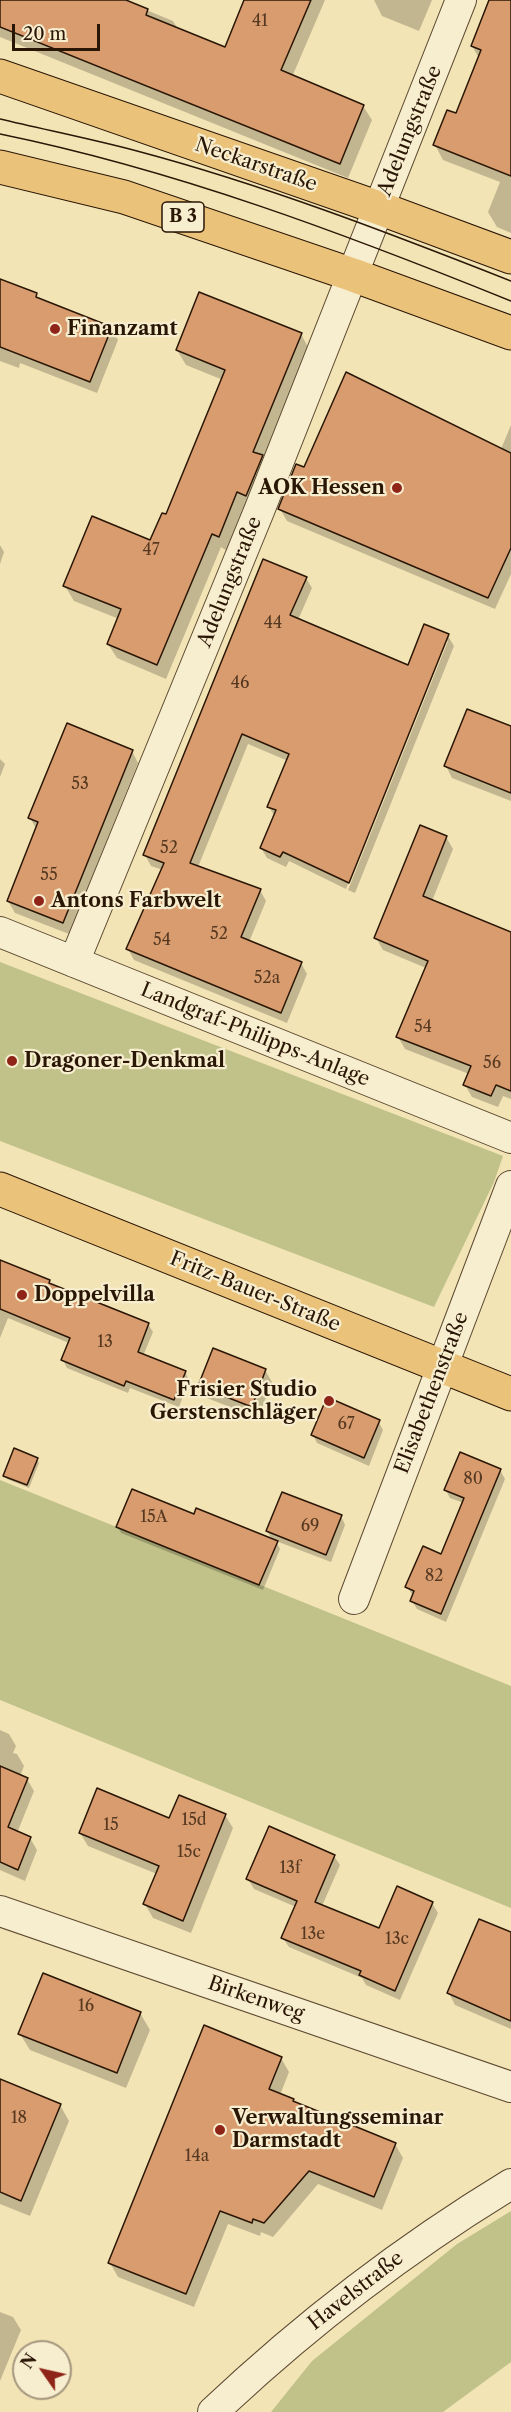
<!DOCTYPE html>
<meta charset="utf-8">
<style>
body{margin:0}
#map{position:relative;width:511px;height:2412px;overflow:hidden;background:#f3e4b5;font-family:"Libre Caslon Text",serif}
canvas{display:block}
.north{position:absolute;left:12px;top:2340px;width:60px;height:60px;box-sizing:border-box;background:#f7edcf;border:2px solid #a5977e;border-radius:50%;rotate:304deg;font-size:16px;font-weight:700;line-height:24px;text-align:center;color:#2a1605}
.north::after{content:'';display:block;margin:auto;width:21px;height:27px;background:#8f2418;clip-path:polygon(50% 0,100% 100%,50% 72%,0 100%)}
.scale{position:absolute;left:12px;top:24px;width:88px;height:27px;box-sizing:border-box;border:3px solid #2a1605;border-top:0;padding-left:8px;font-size:18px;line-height:21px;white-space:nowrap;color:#2a1605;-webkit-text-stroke:4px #f7edcf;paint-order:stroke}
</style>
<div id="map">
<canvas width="511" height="2412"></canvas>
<div class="north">N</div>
<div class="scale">20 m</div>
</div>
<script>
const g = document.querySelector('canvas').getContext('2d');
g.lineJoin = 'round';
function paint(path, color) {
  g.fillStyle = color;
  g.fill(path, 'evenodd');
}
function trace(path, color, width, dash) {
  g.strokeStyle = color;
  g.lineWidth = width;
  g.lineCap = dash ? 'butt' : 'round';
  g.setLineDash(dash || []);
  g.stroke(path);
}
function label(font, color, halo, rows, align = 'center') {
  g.font = font + ' "Libre Caslon Text",serif';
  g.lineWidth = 4.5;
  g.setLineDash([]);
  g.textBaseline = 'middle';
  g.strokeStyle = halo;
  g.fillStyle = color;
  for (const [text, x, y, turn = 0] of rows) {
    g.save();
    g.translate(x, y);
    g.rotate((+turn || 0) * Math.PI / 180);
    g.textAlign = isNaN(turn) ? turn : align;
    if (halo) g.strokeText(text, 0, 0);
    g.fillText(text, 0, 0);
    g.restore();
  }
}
paint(new Path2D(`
 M0,962L503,1156L494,1182L434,1307L0,1141Z
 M0,1480L511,1686V1908L0,1700Z
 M511,2211V2362L443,2412H271L312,2361L457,2244Z`), '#c0c28a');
paint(new Path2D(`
 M0,0H122L173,21L178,29L226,49L246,0H325L292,77L363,106L372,120L348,178L0,37Z
 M374,0H432L419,31L382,16Z
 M491,0H511V233L497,227L488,212L500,182L443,160L435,145L456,115L479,58L472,46Z
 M0,280L36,294L39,300L111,328L118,340L97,393L20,363L19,368L0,361Z
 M301,334L309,349L227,551L221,547L166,679L117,658L108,644L119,619L74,601L65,586L151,542L167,516L223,380L186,365L177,350Z
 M511,425V574L495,609L287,521L280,509L304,468L501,449Z
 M0,545L4,552L0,564Z
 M306,578L312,588L298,620L409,667L448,636L454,646L355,893L348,890L448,641H445L346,889L289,861L286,867L267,858L261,848L275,817L269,807L288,761L248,744L198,867L260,890L266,901L249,942L301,963L307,974L287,1023L134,960L128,949L163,870L151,866L145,855Z
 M511,728V801L452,778L446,766Z
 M132,751L138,763L69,934L15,913L8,901L37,830L30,818Z
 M0,759L5,764L0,777Z
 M446,837L453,849L432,901L511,934V1099L503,1096L498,1107L472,1097L465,1085L469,1074L405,1049L398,1037L426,968L383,950L376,938Z
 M0,1264L49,1281L51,1285L148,1324L153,1332L143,1356L185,1372L189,1380L179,1407L130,1388L128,1393L67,1368L63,1360L69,1343L8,1318L0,1338Z
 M265,1370L272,1382L258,1418L207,1398L200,1386Z
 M378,1421L383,1430L369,1466L317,1443L313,1435Z
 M37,1459L39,1463L29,1488L7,1479L5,1475Z
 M500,1470L505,1479L446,1622L417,1609L412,1601L414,1597L407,1587L442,1556L464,1503L450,1498L445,1489Z
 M194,1516L273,1541L267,1531L341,1516L345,1525L331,1562L276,1541L280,1549L263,1590L121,1533L118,1527Z
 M0,1730L9,1734L16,1746L13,1753L17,1754L24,1766L20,1776L27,1779L34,1791L17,1833L30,1838L37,1850L25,1881L0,1870Z
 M225,1815L233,1828L191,1933L153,1918L145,1904L157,1874L88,1846L80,1833L170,1820Z
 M334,1856L340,1865L322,1906L380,1930L432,1903L438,1913L400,2000L366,1985L362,1978L289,1947L283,1938L296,1907L254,1889L248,1879Z
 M511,1934V2029L455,2005L449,1993Z
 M140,2013L150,2030L126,2088L30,2050L20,2034Z
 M281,2058L289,2072L280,2095L293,2100L295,2104L395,2144L403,2158L382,2210L318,2184L273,2237L261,2232L260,2236L228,2224L194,2307L118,2277L110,2263Z
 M0,2085L60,2105L69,2121L30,2216L0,2204Z
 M0,2312L13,2317L21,2330L0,2381Z`), '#0003');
const building = new Path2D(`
 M0,0H126L148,9L146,15L225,47L244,0H311L281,70L364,105L340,164L0,27Z
 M489,0H511V176L433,145L447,110L456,113L481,50L471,46Z
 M0,279L37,293L36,297L112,327L90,382L0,347Z
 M199,292L302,333L253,452L263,455L246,496L237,492L219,537L212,534L157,665L107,644L121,609L63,586L92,516L150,540L162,513L166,514L225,370L176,350Z
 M346,372L511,453V548L488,598L278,509L296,464L304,467Z
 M263,559L307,577L290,615L408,665L424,624L449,634L349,883L283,852L280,857L260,848L276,810L267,807L289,754L242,734L190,863L261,889L241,937L302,962L281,1013L126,949L164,863L143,855Z
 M467,709L511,726V793L444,766Z
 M67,723L133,750L63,923L7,901L38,822L28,818Z
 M420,825L447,836L423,896L511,932V1091L496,1085L491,1096L463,1085L471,1066L396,1037L428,961L374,938Z
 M0,1260L50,1280L49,1283L149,1323L138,1352L186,1371L174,1400L126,1381L124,1386L61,1360L70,1338L0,1309Z
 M213,1348L266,1369L252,1407L198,1386Z
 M327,1397L380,1420L364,1458L311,1435Z
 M14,1448L38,1458L27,1485L3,1476Z
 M460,1452L501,1469L441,1614L410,1601L414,1591L405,1587L423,1546L441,1554L464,1498L444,1490Z
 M132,1489L194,1514L196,1508L278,1541L259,1585L116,1527Z
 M282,1492L342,1515L326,1555L266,1531Z
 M0,1766L28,1778L8,1827L31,1837L18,1870L0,1862Z
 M97,1788L169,1818L179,1795L226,1814L183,1921L143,1904L159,1866L79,1833Z
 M269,1826L335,1855L315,1902L379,1928L397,1886L433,1902L395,1991L359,1975L361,1971L281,1938L297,1901L246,1879Z
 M479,1919L511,1932V2021L447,1993Z
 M43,1973L141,2012L117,2073L18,2034Z
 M204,2025L282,2057L269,2089L294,2099L293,2101L396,2143L374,2197L309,2171L264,2223L253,2219L252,2223L220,2211L186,2294L108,2263Z
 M0,2079L61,2104L21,2201L0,2192Z`);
paint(building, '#d89c6f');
trace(building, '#2a1605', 1.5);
const minor = new Path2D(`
 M0,932L511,1138
 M74,962L259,511L461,0
 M354,1599L511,1186
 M0,1911L511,2087
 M213,2412C304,2326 404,2249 511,2184`);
const major = new Path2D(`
 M0,76L379,208L511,257
 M0,167L124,197L353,275L511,333
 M0,1189L511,1394`);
trace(minor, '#5c4a31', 32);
trace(major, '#2a1605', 35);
trace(minor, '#f7edcf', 30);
trace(major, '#eac27a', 33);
trace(new Path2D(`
 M0,119C46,130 92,139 137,151C265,185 389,233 511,281
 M0,134C176,170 345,234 511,301`), '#2a1605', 1.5);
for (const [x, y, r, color] of [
 [55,329,6,"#8f2418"],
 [397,488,6,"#8f2418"],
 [39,901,6,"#8f2418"],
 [12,1061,6,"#8f2418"],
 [22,1295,6,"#8f2418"],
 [329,1401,6,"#8f2418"],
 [220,2130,6,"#8f2418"]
]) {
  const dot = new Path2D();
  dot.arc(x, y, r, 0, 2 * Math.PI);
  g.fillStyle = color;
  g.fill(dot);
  trace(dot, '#f7edcf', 2);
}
label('16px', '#563820', null, [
 ["41",260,21],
 ["47",151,550],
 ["44",273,623],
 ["46",240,683],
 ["53",80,784],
 ["52",169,848],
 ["55",49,875],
 ["52",219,934],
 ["54",162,940],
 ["52a",267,978],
 ["54",423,1027],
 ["56",492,1063],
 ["13",105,1342],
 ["67",346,1424],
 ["80",473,1479],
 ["15A",154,1517],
 ["69",310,1526],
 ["82",434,1576],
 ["15d",194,1820],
 ["15",111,1825],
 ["15c",189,1852],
 ["13f",290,1868],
 ["13e",313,1934],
 ["13c",397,1939],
 ["16",86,2006],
 ["18",19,2118],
 ["14a",197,2156]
]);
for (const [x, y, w] of [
 [183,217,42]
]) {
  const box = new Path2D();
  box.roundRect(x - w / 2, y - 15, w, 30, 4.5);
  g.fillStyle = '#f7edcf';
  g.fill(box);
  trace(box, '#2a1605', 1.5);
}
label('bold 18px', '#2a1605', null, [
 ["B 3",183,217]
]);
label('20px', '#2a1605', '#f7edcf', [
 ["Adelungstraße",410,131,-68],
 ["Neckarstraße",256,165,19],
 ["Adelungstraße",230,582,-68],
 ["Landgraf-Philipps-Anlage",255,1035,22],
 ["Fritz-Bauer-Straße",255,1292,22],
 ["Elisabethenstraße",432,1393,-69],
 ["Birkenweg",256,1999,19],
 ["Havelstraße",356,2291,-38]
]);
label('bold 20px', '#2a1605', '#f7edcf', [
 ["Finanzamt",67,329],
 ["AOK Hessen",385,488,"right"],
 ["Antons Farbwelt",51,901],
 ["Dragoner-Denkmal",24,1061],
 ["Doppelvilla",34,1295],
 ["Frisier Studio",317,1390,"right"],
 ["Gerstenschläger",317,1413,"right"],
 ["Verwaltungsseminar",232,2118],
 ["Darmstadt",232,2141]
], 'left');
</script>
